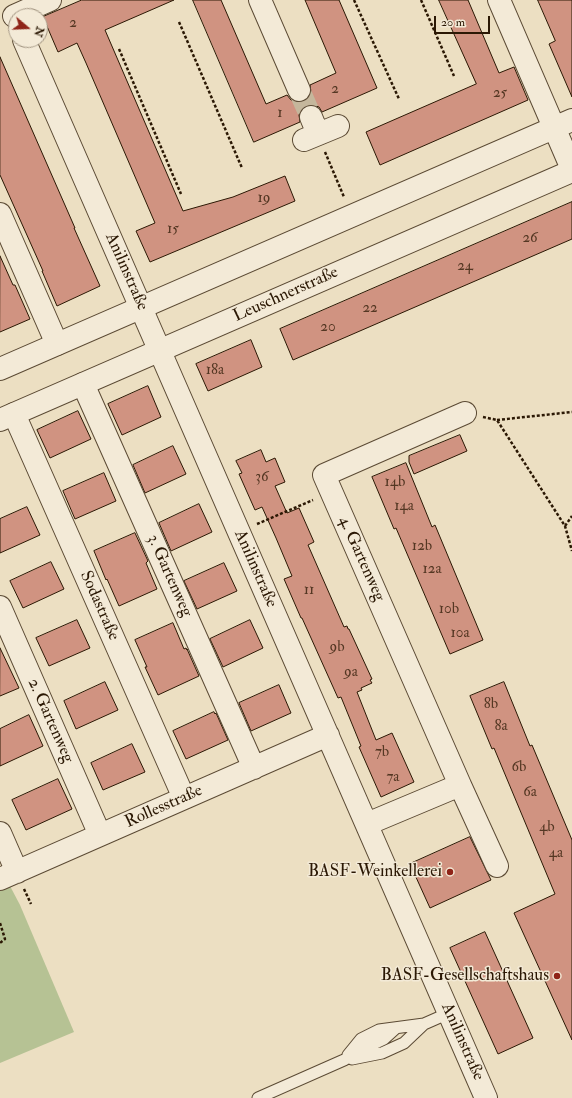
<!DOCTYPE html>
<meta charset="utf-8">
<style>
body{margin:0}
#map{position:relative;width:572px;height:1098px;overflow:hidden;background:#ecdfc2;font-family:"IM FELL Double Pica",serif}
canvas{display:block}
.north{position:absolute;left:8px;top:8px;width:40px;height:40px;box-sizing:border-box;background:#f3ead7;border:1px solid #a39683;border-radius:50%;rotate:109deg;font-size:11px;font-weight:700;line-height:16px;text-align:center;color:#2b1804}
.north::after{content:'';display:block;margin:auto;width:14px;height:18px;background:#8f2418;clip-path:polygon(50% 0,100% 100%,50% 72%,0 100%)}
.scale{position:absolute;left:434px;top:16px;width:56px;height:18px;box-sizing:border-box;border:2px solid #2b1804;border-top:0;padding-left:5px;font-size:12px;line-height:14px;white-space:nowrap;color:#2b1804;-webkit-text-stroke:3px #f3ead7;paint-order:stroke}
</style>
<div id="map">
<canvas width="572" height="1098"></canvas>
<div class="north">N</div>
<div class="scale">20 m</div>
</div>
<script>
const g = document.querySelector('canvas').getContext('2d');
g.lineJoin = 'round';
function paint(path, color) {
  g.fillStyle = color;
  g.fill(path, 'evenodd');
}
function trace(path, color, width, dash) {
  g.strokeStyle = color;
  g.lineWidth = width;
  g.lineCap = dash ? 'butt' : 'round';
  g.setLineDash(dash || []);
  g.stroke(path);
}
function label(font, color, halo, rows, align = 'center') {
  g.font = font + ' "IM FELL Double Pica",serif';
  g.lineWidth = 3;
  g.setLineDash([]);
  g.textBaseline = 'middle';
  g.strokeStyle = halo;
  g.fillStyle = color;
  for (const [text, x, y, turn = 0] of rows) {
    g.save();
    g.translate(x, y);
    g.rotate((+turn || 0) * Math.PI / 180);
    g.textAlign = isNaN(turn) ? turn : align;
    if (halo) g.strokeText(text, 0, 0);
    g.fillText(text, 0, 0);
    g.restore();
  }
}
paint(new Path2D(`
 M10,886L20,905L74,1032L0,1063V891Z`), '#b6c294');
const building = new Path2D(`
 M82,0H174L105,30L183,211L233,197L285,176L295,201L150,262L136,231L155,223L86,63L77,43L58,52L43,17Z
 M193,0H221L266,104L287,95L291,100L297,102L304,101L309,97L311,92L310,85L336,73L305,0H339L377,88L322,112L319,107L313,105L306,106L301,110L299,115L300,122L254,142Z
 M439,0H468L499,73L514,67L528,100L380,165L366,132L476,84Z
 M538,0H572V97L549,44L555,41Z
 M0,57L75,228H74L100,286L57,306L42,271H43L0,175Z
 M572,202V239L293,360L280,329Z
 M0,256L13,285H15L30,319L0,332Z
 M251,340L262,367L208,391L196,364Z
 M148,386L161,417L122,435L108,404Z
 M78,411L91,439L50,458L37,430Z
 M460,435L467,451L414,474L409,462V456Z
 M173,446L186,474L145,493L133,465Z
 M261,450L266,462L275,458L285,482L275,486L287,513L299,508L314,542L308,545L344,627L347,626L348,629H349L372,679L370,680L372,683L361,688L362,690L357,692L376,740L392,733L414,782L381,797L359,747L361,746L341,697L338,698L302,618H301L284,579L292,576L276,538L262,507L255,510L239,474L242,473L236,461Z
 M406,463L432,527L435,525L483,640L450,654L396,528L394,529L372,477Z
 M104,473L116,501L75,519L63,491Z
 M199,504L212,532L171,551L159,523Z
 M27,507L40,535L0,553V519Z
 M135,533L148,561L146,563L157,589L119,606L107,579L106,580L94,551Z
 M51,562L64,589L23,608L10,581Z
 M224,563L237,591L197,609L184,581Z
 M77,620L90,648L49,666L36,638Z
 M250,620L263,648L223,667L210,639Z
 M173,623L184,649L186,648L187,650V649L199,676L158,695L145,667H147L135,640Z
 M0,648L19,688L0,696Z
 M105,682L118,710L76,729L64,701Z
 M504,682L530,746L532,745L572,840V1040L514,913L555,894L494,748L492,749L470,696Z
 M279,685L291,713L251,731L239,703Z
 M214,712L215,714L216,713L228,740L186,759L173,731Z
 M29,715L43,746L0,766V729Z
 M132,744L145,772L103,790L91,763Z
 M58,779L72,809L26,830L12,800Z
 M470,837L491,880L430,908L410,864Z
 M485,932L533,1038L498,1054L450,948Z`);
paint(building, '#d09381');
trace(building, '#2b1804', 1);
trace(new Path2D(`
 M299,90L311,117`), '#c5b79c', 22, [22, 11]);
const service = new Path2D(`
 M348,1055L361,1039L379,1030L424,1024L449,1013
 M352,1059L382,1053L404,1043L424,1024
 M258,1098L344,1060L365,1048L384,1039L395,1029`);
const minor = new Path2D(`
 M260,0L299,90
 M499,0L572,169
 M14,16L50,0
 M24,40L486,1098
 M311,117L318,134
 M304,140L338,126
 M0,214L57,344
 M83,384L254,768
 M14,414L184,798
 M0,607L100,835
 M460,785L497,866
 M367,824L460,785L324,475L465,413
 M0,833L17,872
 M0,879L328,735`);
const tertiary = new Path2D(`
 M0,369L572,120
 M0,420L572,171`);
trace(service, '#5b4a34', 13);
trace(minor, '#5b4a34', 24);
trace(tertiary, '#5b4a34', 24);
trace(new Path2D(`
 M354,0L399,99
 M421,0L454,76
 M179,22L242,168
 M119,49L181,194
 M325,152L344,197
 M483,417L497,420L565,526L572,551
 M497,420L572,412
 M257,524L313,500
 M565,526L572,516
 M24,889L31,904
 M0,923L5,939L0,943`), '#2b1804', 2.5, [3, 2]);
trace(service, '#f3ead7', 11);
trace(minor, '#f3ead7', 22);
trace(tertiary, '#f3ead7', 22);
for (const [x, y, r, color] of [
 [450,872,4,"#8f2418"],
 [557,976,4,"#8f2418"]
]) {
  const dot = new Path2D();
  dot.arc(x, y, r, 0, 2 * Math.PI);
  g.fillStyle = color;
  g.fill(dot);
  trace(dot, '#f3ead7', 1.5);
}
label('15px', '#543723', null, [
 ["2",73,24],
 ["2",335,90],
 ["25",500,94],
 ["1",280,114],
 ["19",264,199],
 ["15",173,230],
 ["26",530,239],
 ["24",465,267],
 ["22",370,309],
 ["20",328,328],
 ["18a",215,371],
 ["36",262,478],
 ["14b",395,483],
 ["14a",404,507],
 ["12b",422,547],
 ["12a",432,570],
 ["11",309,591],
 ["10b",449,610],
 ["10a",460,634],
 ["9b",337,648],
 ["9a",351,673],
 ["8b",491,705],
 ["8a",501,727],
 ["7b",382,753],
 ["6b",519,768],
 ["7a",393,778],
 ["6a",530,793],
 ["4b",547,828],
 ["4a",556,854]
]);
label('17px', '#2b1804', '#f3ead7', [
 ["Anilinstraße",126,272,66],
 ["Leuschnerstraße",286,295,-24],
 ["4. Gartenweg",361,559,66],
 ["Anilinstraße",255,569,66],
 ["3. Gartenweg",169,576,66],
 ["Sodastraße",99,606,66],
 ["2. Gartenweg",50,721,66],
 ["Rollesstraße",164,807,-24],
 ["Anilinstraße",462,1042,66]
]);
label('17px', '#2b1804', '#f3ead7', [
 ["BASF-Weinkellerei",442,872],
 ["BASF-Gesellschaftshaus",549,976]
], 'right');
</script>
